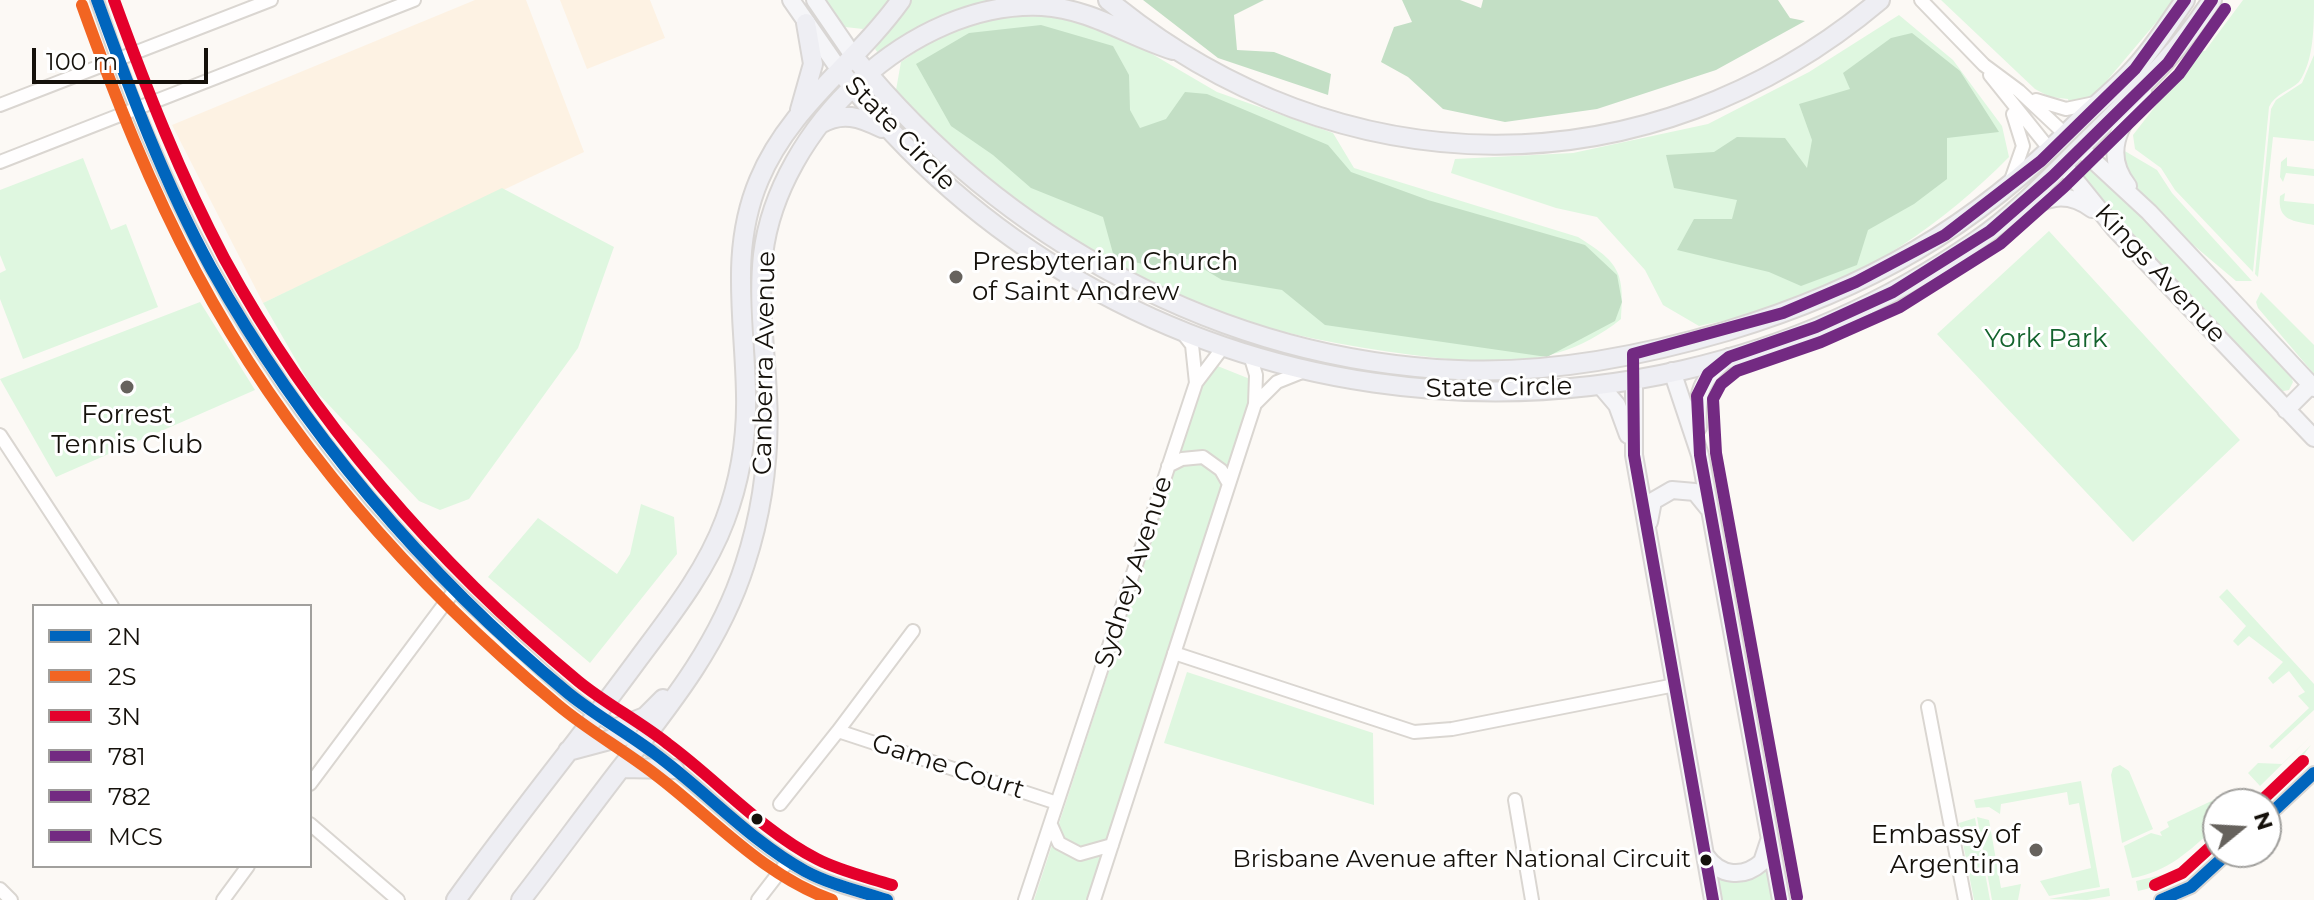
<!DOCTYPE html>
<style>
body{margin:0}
#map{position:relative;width:2314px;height:900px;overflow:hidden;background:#fcf9f5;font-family:Montserrat,sans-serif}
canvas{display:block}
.legend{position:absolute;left:32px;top:604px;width:280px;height:264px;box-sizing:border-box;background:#fff;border:2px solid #a1a09d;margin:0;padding:10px 14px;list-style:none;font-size:24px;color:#15110b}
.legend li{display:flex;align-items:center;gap:16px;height:40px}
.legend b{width:40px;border:2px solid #a1a09d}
.north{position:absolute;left:2202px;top:788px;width:80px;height:80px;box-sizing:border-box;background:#fff;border:2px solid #a1a09d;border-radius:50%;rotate:72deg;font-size:22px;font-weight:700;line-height:32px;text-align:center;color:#15110b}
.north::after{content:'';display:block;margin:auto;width:28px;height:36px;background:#66625d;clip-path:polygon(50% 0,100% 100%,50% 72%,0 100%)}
.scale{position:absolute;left:32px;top:48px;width:176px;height:36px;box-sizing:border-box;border:4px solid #15110b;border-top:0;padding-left:10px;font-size:24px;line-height:28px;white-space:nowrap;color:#15110b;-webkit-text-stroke:6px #fff;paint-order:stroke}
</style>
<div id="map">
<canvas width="2314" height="900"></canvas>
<ul class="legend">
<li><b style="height:10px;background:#0065bd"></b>2N</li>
<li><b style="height:10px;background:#f26522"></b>2S</li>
<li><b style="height:10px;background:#e4002b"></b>3N</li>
<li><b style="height:10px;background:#732a82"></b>781</li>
<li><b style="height:10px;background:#732a82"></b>782</li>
<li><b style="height:10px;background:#732a82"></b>MCS</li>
</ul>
<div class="north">N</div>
<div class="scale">100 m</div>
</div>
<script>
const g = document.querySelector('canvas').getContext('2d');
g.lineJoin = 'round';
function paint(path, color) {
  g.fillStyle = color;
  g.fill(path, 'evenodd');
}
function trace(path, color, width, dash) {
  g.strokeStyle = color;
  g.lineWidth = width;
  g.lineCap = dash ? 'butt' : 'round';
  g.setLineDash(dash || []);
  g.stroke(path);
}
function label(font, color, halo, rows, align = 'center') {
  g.font = font + ' Montserrat,sans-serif';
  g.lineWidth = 6;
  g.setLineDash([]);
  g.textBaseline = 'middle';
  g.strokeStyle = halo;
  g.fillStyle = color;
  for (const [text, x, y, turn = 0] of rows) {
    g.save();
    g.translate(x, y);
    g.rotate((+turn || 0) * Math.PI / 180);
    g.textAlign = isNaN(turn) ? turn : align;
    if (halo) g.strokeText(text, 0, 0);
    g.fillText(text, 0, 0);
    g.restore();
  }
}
paint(new Path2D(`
 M475,0H526L584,152L263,303L172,125Z
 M560,0H650L665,38L587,69Z`), '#fdf2e3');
paint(new Path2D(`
 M825,0H891L863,29L845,27Z
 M909,0H1014C958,8 927,27 880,56L875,49Z
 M1941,0H2175L2099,90L2084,100L2069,104L2068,99L2050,97L2035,89Z
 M2243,0H2314C2314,26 2314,61 2299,82C2289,91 2275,94 2269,107L2253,272L2175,190L2161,168L2135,149L2133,135L2199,50L2205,51Z
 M1899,15L1953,60L2002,126L2009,157C1941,226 1869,273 1778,307C1753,316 1725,320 1699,326L1663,305L1645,270L1597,217L1556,208L1451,173L1455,159L1573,153L1708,124L1809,72Z
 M999,16L1059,17L1123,37L1217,92L1333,133L1354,168L1578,237C1618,262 1625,271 1621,319C1558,370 1490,365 1413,355C1344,346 1277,333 1211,311C1099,274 973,178 896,90L901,62L939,36Z
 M2314,55V141L2273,137L2258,277L2255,274L2271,109L2276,100L2302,83Z
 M2118,147L2157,170L2172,193L2252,281H2236L2185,238L2127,178Z
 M2287,157V166L2314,169V176L2286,173L2283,182L2280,177L2281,162Z
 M83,158L111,230L126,224L158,307L23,359L0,299V273L6,270L0,255V190Z
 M2086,165L2103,177L2290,374L2293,382L2289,390L2278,392L2113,218L2078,173Z
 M502,188L614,247L578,348L469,499L440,510L419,501L311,386L263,303Z
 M2285,193L2284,201L2314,204V225C2294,221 2277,221 2280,196Z
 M2049,231L2240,440L2133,542L1937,334Z
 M2261,292L2314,345V374L2258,308L2256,302Z
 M200,302L255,390L56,477L0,379Z
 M1215,365L1250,379V399L1087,900H1034L1204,380Z
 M641,504L674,517L677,554L590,663L488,577L538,518L617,574L630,554Z
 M2227,589L2314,684V710L2272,749L2269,746L2309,708L2298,696L2305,692L2289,671L2273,684L2268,678L2283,662L2249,636L2238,646L2233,641L2246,626L2219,597Z
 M1187,672L1373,733L1374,805L1164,743Z
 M2314,733L2260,786L2248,773L2258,763L2282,764Z
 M2311,745L2282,784L2267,787Z
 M2120,765L2129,771L2153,829L2122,843L2111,775L2113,768Z
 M2081,781L2100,887L2049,896L2040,881L2091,868L2079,803L2069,805L2067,792L2001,804L2000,814L1989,807L1976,808L1974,800Z
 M2224,795L2228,803L2218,804V813L2213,818L2217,826C2189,851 2168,872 2132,878L2124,846L2151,833L2162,836L2160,832L2169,827L2167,822Z
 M1977,817L1989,820L2001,888L2021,884L2018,900H1992Z
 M1975,818L1990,900H1974L1973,895L1959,823Z
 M2218,833V844C2193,868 2173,884 2138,891L2136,881L2174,872Z
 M1766,863L1774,900H1722L1718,873Z
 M2109,888L2110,896L2087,900L2049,899Z`), '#dff7e0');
paint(new Path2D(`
 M1143,0H1264L1234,15L1237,50L1274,52L1331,74L1328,95L1218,58Z
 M1402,0H1460L1481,8L1483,0H1778L1790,18L1805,21L1716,70L1597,109L1505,122L1443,109L1408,77L1381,62L1394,27L1412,22Z
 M1041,25L1113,46L1129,75L1130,110L1140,128L1166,119L1185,92L1207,94L1328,145L1351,172L1428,200L1585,245L1617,275L1622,302L1615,321L1547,357L1325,325L1282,290L1222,280L1187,259L1159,268L1114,257L1103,217L1031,188L993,155L951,126L916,64L969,33Z
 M1912,33L1960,71L1999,132L1947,138V179L1914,204L1868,230L1857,265L1801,286L1769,272L1677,250L1694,219H1732L1737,200L1674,188L1666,155L1714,152L1737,137L1785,138L1807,168L1812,140L1799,104L1850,89L1843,73L1891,38Z`), '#c3dfc5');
const minor = new Path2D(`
 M97,0C179,251 309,463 508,639C534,662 559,688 587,708C609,724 632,737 654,753C706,790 748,841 805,871C830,885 860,891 887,900
 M1921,0L1984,65L2019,91L2066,135
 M1990,75L2051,151
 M2036,100L2066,109L2095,103
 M0,105L271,0
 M0,162L414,0
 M2010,183L2023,146L2013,114
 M1181,331L1192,345L1196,383
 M1255,404L1277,382L1307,370
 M0,435L112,606
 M1168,466L1182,459L1203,457L1221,470L1229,484
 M1174,653L1414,732L1452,729L1675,685
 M1928,707L1965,900
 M838,731L913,631
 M310,784L454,591
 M1515,800L1532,900
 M780,804L838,731L1057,803
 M2266,818L2314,773
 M310,824L398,900
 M1051,825L1059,843L1080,854L1112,845
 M0,889L11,900
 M223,900L248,866
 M758,900L788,861
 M1025,900L1196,383L1224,346
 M1094,900L1255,404L1256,375L1250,355
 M2161,900L2191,887L2229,852`);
const major = new Path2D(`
 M791,0L841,72
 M815,0L854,57
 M2080,148L2149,212L2314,388
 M2064,166L2114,228L2314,438
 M2128,186C2101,151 2122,124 2143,92
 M2019,214C2044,198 2065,189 2092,209
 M1672,371L1700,455L1781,900
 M1634,379V455L1713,900
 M1600,385L1617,405L1628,435
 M2286,410L2311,385
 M1698,427C1696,392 1701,379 1729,357
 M1649,522L1653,501L1672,490L1695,492L1708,508
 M1706,856C1720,876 1743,879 1762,862L1769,841`);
const highway = new Path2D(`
 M1108,0C1339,191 1649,195 1880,0
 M854,57C1003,240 1221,360 1458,370C1547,374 1642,356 1727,331C1867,289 1975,227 2077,123C2096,104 2117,88 2134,69C2153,49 2169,23 2185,0
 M841,72C1112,424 1613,492 1976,241C2019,212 2053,174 2090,138C2135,93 2177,55 2212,0
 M800,110L813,64L806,23
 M820,124C842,111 860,117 882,128
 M617,728L645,717L663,699
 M568,751L628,735
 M621,768L674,769
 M456,900C515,818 579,740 639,658C671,615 706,571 725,520C740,480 747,438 746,395C745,320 729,251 759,180C789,107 856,63 901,0
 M521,900C555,856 587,812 621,768C671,704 720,643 745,564C763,509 770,452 767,395C765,348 758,302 763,255C778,129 912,0 1042,6C1091,9 1128,36 1173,50`);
trace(minor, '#dad6d1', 16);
trace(major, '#d9d6d4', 20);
trace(highway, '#d9d6d4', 22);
trace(minor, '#fffefe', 12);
trace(major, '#f5f5f8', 16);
trace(highway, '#eeeef3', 18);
trace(new Path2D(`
 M97,0C130,91 164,182 211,268C302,430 424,574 568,693C595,715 626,732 654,753C706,791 749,840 805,871C831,885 860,891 887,900
 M2266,818L2314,773
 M2161,900L2191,887L2229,852`), '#0065bd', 12);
trace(new Path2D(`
 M82,5C115,97 150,186 196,272C284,438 413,585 558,705C589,731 624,750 656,775C714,819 762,875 832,900`), '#f26522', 12);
trace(new Path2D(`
 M114,0C146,88 180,175 224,258C312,420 436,563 578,681C606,704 639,721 668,744C718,781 761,830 817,859C840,871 867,877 892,885
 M2258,804L2303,761
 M2155,885L2182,873L2218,840`), '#e4002b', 12);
trace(new Path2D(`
 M1713,900L1634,455L1633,354L1783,313L1856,282L1945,235L2041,161L2135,69L2185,0`), '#732a82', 12);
trace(new Path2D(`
 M1781,900L1700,455L1697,396L1708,374L1729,357L1816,327L1893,292L1990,231L2053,176L2168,63L2212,0`), '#732a82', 12);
trace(new Path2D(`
 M1797,897L1716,453L1713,399L1721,384L1737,371L1821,342L1900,307L2000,244L2064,187L2179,74L2225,9`), '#732a82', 12);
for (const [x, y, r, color] of [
 [956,277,8,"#66625d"],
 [127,387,8,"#66625d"],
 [757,819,7,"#15110b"],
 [2036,850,8,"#66625d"],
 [1706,860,7,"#15110b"]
]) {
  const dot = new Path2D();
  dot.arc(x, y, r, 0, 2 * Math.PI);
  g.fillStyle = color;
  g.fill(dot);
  trace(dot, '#fff', 3);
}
label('24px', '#15110b', '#fff', [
 ["Brisbane Avenue after National Circuit",1691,860]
], 'right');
label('26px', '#15110b', '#fff', [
 ["State Circle",900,134,46],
 ["Kings Avenue",2160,274,47],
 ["Canberra Avenue",765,363,-89],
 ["State Circle",1499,388,-1],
 ["Sydney Avenue",1134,572,-72],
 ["Game Court",948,767,18]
]);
label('26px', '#15110b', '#fff', [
 ["Presbyterian Church",972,262],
 ["of Saint Andrew",972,292],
 ["Forrest",127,415,"center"],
 ["Tennis Club",127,445,"center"],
 ["Embassy of",2020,835,"right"],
 ["Argentina",2020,865,"right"]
], 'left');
label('26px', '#13632d', '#fff', [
 ["York Park",2046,339]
]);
</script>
